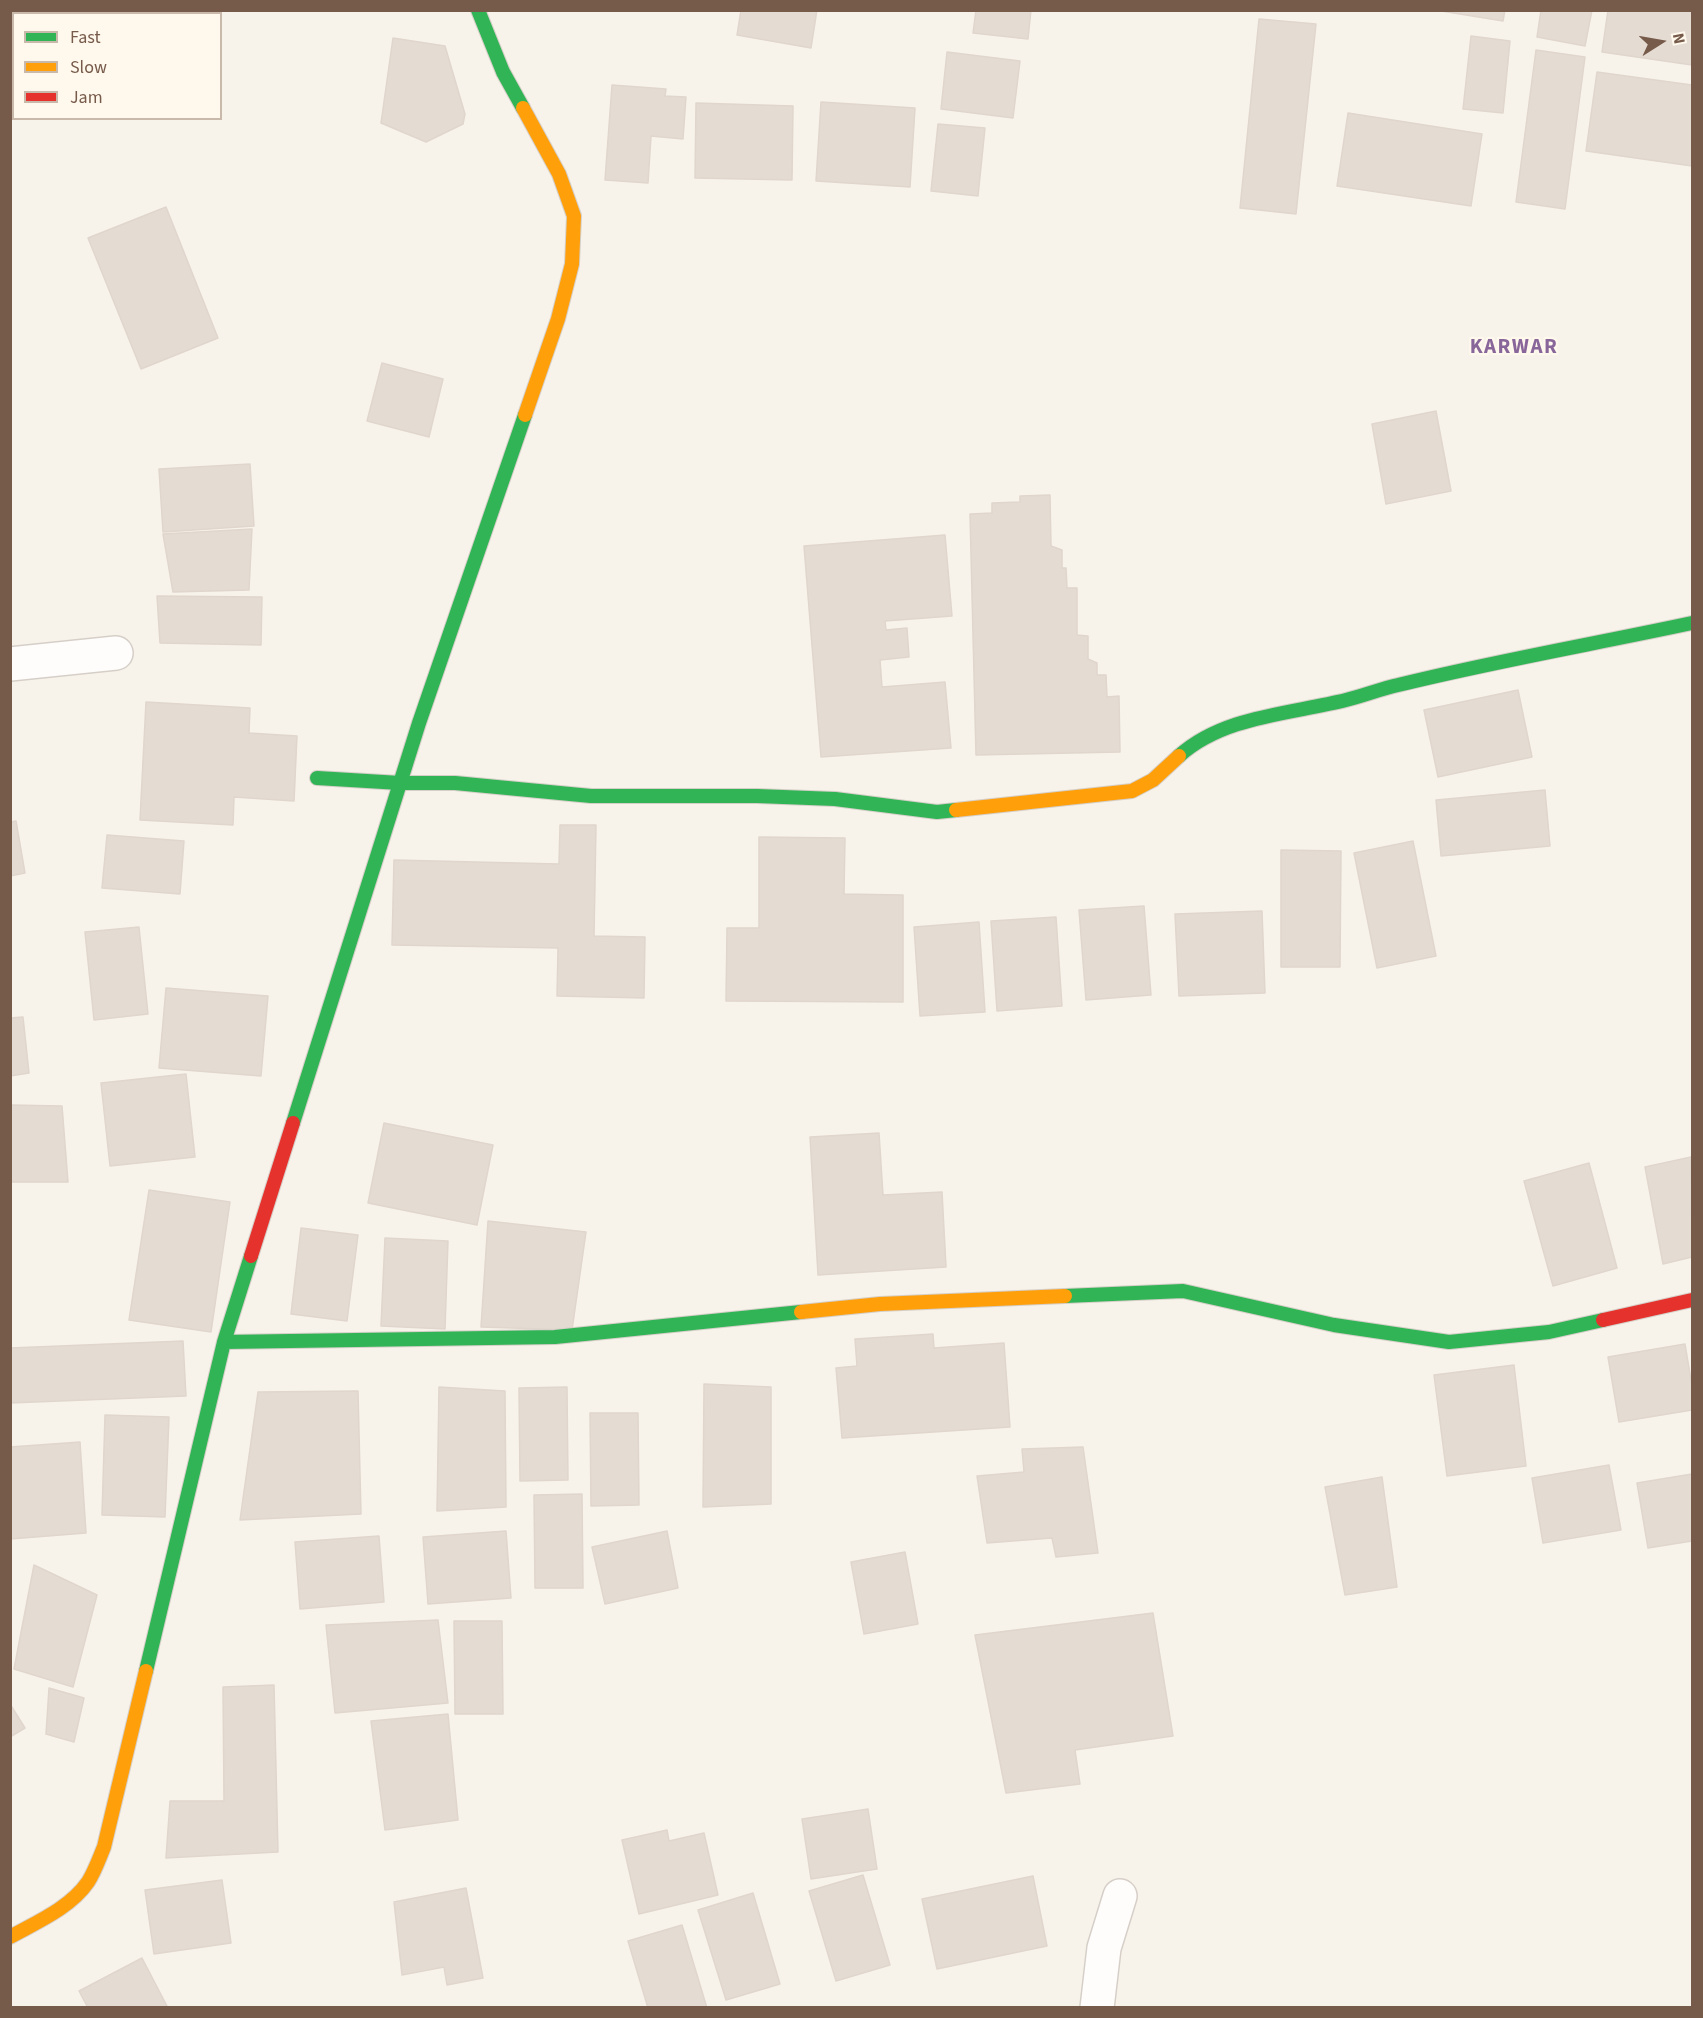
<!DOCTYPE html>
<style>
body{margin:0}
#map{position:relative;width:1703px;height:2018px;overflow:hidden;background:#f7f3eb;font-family:"Source Sans 3",sans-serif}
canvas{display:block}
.frame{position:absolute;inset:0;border:12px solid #765a4a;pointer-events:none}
.legend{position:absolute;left:12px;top:12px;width:210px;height:108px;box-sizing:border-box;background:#fff8ec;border:2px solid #c8b9ab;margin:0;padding:8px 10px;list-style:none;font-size:18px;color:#765a4a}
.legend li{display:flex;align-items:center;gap:12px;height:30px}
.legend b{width:30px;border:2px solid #c8b9ab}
.north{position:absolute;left:1631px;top:12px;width:60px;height:60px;-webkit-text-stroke:4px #fff8ec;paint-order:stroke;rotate:79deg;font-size:16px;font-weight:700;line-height:24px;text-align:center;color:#765a4a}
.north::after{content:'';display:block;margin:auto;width:21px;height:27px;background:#765a4a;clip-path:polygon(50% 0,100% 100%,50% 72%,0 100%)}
</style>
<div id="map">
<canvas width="1703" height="2018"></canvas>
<div class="frame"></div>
<ul class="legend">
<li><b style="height:8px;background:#30b455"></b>Fast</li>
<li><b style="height:8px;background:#ff9f0a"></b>Slow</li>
<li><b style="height:8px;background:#e5322d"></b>Jam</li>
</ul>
<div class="north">N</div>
</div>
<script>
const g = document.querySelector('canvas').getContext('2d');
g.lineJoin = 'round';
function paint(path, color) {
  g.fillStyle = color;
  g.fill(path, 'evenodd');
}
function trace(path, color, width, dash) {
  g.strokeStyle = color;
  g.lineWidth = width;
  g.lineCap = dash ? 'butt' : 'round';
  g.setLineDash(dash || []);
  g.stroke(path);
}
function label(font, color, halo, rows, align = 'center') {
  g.font = font + ' "Source Sans 3",sans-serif';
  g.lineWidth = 4.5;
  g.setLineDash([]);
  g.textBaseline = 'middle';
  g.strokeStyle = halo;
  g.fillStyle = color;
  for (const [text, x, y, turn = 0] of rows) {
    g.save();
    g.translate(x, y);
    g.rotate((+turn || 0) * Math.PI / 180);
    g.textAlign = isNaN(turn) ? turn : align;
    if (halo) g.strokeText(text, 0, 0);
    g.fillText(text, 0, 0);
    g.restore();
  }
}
const building = new Path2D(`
 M741,10H817L811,48L737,35Z
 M976,10H1031L1028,39L973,33Z
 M1435,10H1505L1503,21Z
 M1541,10H1592L1585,46L1537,37Z
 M1608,10H1692V65L1602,52Z
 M1259,19L1316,24L1296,214L1240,208Z
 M1471,36L1510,41L1503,113L1463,109Z
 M393,38L445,46L465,114L463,124L426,142L381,123Z
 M1536,50L1585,57L1565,209L1516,202Z
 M947,52L1020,61L1013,118L941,109Z
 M1597,72L1692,85V166L1586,151Z
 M612,85L666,89L665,96L686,97L683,139L651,136L648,183L605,180Z
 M821,102L915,108L910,187L816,181Z
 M696,103L793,106L792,180L695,178Z
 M1348,113L1482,134L1471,206L1337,186Z
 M938,124L985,128L978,196L931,191Z
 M166,207L218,338L141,369L88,238Z
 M382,363L443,379L429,437L367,421Z
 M1436,411L1451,491L1386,504L1372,424Z
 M250,464L254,526L163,532L159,469Z
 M1050,495L1051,546L1062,550V568H1066L1067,588H1077V635L1088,636V659L1097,663V675H1106L1107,697L1119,696L1120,752L976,755L970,514L992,513V503L1020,502V496Z
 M252,529L249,590L173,592L163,534Z
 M945,535L952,616L885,621L886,630L907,628L909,657L880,660L882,687L945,682L951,748L821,757L804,546Z
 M157,596L262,597L261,645L160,643Z
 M1518,690L1532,757L1438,777L1424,710Z
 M146,702L250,708L249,733L297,736L294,801L234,797L233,825L140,820Z
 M1545,790L1550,846L1441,856L1436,800Z
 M16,821L25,873L10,876V822Z
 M560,825H596L594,936L645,937L644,998L557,996L558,948L392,945L394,860L559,864Z
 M107,835L184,841L180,894L102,888Z
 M759,837L845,838L844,894L903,895V1002L726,1001L727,928H759Z
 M1413,841L1436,956L1377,968L1354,853Z
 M1281,850L1341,851L1340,967H1281Z
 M1144,906L1151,995L1086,1000L1079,910Z
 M1262,911L1265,993L1179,996L1175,914Z
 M1056,917L1062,1006L997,1011L991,921Z
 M979,922L985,1012L920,1016L914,927Z
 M139,927L148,1014L94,1020L85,932Z
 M166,988L268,996L261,1076L159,1068Z
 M23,1017L29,1073L10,1076V1018Z
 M186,1074L195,1157L110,1166L101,1083Z
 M10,1105L62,1106L68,1182H10Z
 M384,1123L493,1145L477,1225L368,1203Z
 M879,1133L883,1195L942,1192L946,1267L818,1275L810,1137Z
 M1691,1157L1692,1257L1663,1264L1645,1167Z
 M1589,1163L1617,1268L1553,1286L1524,1181Z
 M149,1190L230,1202L211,1332L129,1320Z
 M488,1221L586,1232L572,1330L481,1327Z
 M301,1228L358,1235L347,1321L291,1314Z
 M385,1238L448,1241L445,1329L381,1326Z
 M933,1334L934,1348L1004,1343L1010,1427L842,1438L836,1368L857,1366L855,1339Z
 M183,1341L186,1396L10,1403V1348Z
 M1685,1344L1692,1386V1410L1619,1422L1608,1357Z
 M1514,1365L1526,1466L1447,1476L1434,1375Z
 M704,1384L771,1387V1504L703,1507Z
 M439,1387L505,1391L506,1507L437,1511Z
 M567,1387L568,1480L520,1481L519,1388Z
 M358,1391L361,1514L240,1520L258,1392Z
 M590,1413H638L639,1505L591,1506Z
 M105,1415L169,1417L165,1517L102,1515Z
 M80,1442L86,1533L10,1539V1447Z
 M1083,1447L1098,1553L1056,1557L1052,1538L987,1543L977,1476L1024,1472L1022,1449Z
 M1609,1465L1621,1530L1543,1543L1532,1478Z
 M1692,1474V1541L1648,1548L1637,1483Z
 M1382,1477L1397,1587L1345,1595L1325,1487Z
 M582,1494L583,1588H535L534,1495Z
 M506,1531L511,1598L428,1604L423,1537Z
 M667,1531L678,1588L605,1604L592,1547Z
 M379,1536L384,1602L300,1609L295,1542Z
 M905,1552L918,1624L864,1634L851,1562Z
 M34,1565L97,1595L73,1687L14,1669Z
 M1153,1613L1173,1736L1075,1750L1080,1784L1006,1793L975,1635Z
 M438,1620L448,1703L335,1713L326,1625Z
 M454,1621H502L503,1714H455Z
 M274,1685L278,1852L166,1858L170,1801H224L223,1687Z
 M49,1688L84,1698L74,1742L46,1734Z
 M10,1704L25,1728L10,1737Z
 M448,1714L458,1820L385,1830L371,1721Z
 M868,1809L877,1869L811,1879L802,1819Z
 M667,1830L669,1841L704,1833L718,1895L639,1914L622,1840Z
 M863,1875L890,1965L836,1981L809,1891Z
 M1033,1876L1047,1946L937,1969L922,1899Z
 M222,1880L231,1943L154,1954L145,1890Z
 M466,1888L483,1978L447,1985L444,1967L402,1975L394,1902Z
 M753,1893L780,1984L726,2000L698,1910Z
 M682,1925L707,2008H648L628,1941Z
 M142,1958L168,2008H88L79,1991Z`);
paint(building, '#e4dbd2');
trace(building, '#e0d6cd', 1.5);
const street = new Path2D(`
 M10,664L116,653
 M1097,2008L1104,1948L1120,1896`);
const fast = new Path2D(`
 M478,10L503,72L523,108
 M1179,756C1223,716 1290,714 1346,700C1363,696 1380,689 1398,685C1495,661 1594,644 1692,623
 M317,778L400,783H455L591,796H757L835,799L937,812L956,810
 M293,1123L419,723L525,415
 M1065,1296L1183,1291L1334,1325L1449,1342L1549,1332L1603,1320
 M224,1342L555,1337L801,1312
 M146,1671L224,1342L251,1256`);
const slow = new Path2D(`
 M523,108L559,174L574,216L572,264L558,319L525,415
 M956,810L1132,791L1153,780L1179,756
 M801,1312L880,1304L1065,1296
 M10,1937C37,1922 70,1908 88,1882C95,1871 99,1859 104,1847L146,1671`);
const jam = new Path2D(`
 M251,1256L293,1123
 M1603,1320L1692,1300`);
trace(street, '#d6cfc8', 36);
trace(fast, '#d6cfc8', 16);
trace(slow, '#d6cfc8', 16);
trace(jam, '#d6cfc8', 16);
trace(street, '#fefdfc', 33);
trace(fast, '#30b455', 14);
trace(slow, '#ff9f0a', 14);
trace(jam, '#e5322d', 14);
g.letterSpacing = '1.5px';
label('bold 21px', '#88669a', '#fff8ec', [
 ["KARWAR",1514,348]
]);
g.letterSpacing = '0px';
</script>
